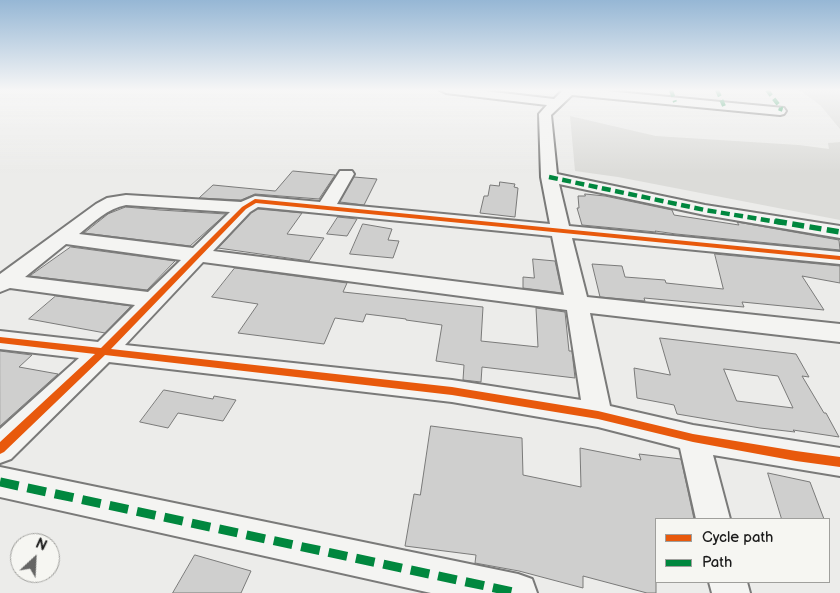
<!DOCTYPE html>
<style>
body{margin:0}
#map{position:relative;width:840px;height:593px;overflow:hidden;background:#ececea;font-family:"Balsamiq Sans",sans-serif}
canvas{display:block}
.legend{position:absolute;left:655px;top:518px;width:175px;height:65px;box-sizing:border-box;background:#f6f6f2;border:1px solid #9f9f9c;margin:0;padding:6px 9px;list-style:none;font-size:15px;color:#1c1c1c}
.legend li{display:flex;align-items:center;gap:10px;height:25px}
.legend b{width:25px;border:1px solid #9f9f9c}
.north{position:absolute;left:10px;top:533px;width:50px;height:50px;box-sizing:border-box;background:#f6f6f2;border:1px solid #9f9f9c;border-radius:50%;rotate:25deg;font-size:14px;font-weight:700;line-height:20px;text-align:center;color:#1c1c1c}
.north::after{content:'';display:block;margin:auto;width:18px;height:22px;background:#656564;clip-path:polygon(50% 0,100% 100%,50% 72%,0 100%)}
</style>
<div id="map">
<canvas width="840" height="593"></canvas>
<ul class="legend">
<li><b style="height:6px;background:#e8590c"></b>Cycle path</li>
<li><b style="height:6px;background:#00873e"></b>Path</li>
</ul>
<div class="north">N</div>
</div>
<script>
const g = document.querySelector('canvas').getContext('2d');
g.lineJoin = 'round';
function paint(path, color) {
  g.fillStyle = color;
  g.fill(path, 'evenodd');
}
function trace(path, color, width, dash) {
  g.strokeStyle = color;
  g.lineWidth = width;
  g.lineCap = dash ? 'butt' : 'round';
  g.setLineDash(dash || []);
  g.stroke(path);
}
paint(new Path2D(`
 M799,90H840V129L820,105Z
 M570,116L656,136L799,145L829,149L828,143L840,142V220L618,177L575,171Z`), '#dcdcd9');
const building = new Path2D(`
 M293,171L335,175L319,199L255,194L241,200L199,198L213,185L275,191Z
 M354,177L377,179L364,205L340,202Z
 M500,182L515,184L514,187L518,188L515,217L480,213L484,196H488L490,185L499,186Z
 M585,194L605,196L672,210L674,215L739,225L737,222L839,240L840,250L676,234L655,231L656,232L582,225L577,208H579L578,196H585Z
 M126,207L160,210L226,214L190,246L84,233L108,214Z
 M258,209L302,213L287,234L324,238L309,261L218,248L251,213Z
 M338,217L357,219L347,236L327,234Z
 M363,224L392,229L388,240L399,241L393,258L350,254Z
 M71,247L175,261L147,290L30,276Z
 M715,254L840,266V283L802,276L824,310L742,302L744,307L644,298L645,301L600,297L592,264L622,266L625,277L665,280L666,283L723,289Z
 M533,259L555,261L562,293L523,288V277L534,278Z
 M235,268L347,283L343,292L483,307L481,341L538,347L536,308L565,312L569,351H572L575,378L482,367L481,382L463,380L464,365L436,361L442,325L406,320V319L366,314L363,322L335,318L324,344L238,333L258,304L212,297Z
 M56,296L131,306L105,333L29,319Z
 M660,338L796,354L809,377L802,376L824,413H826L839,437L793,430L795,432L760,428L677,414L674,405L637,398L634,368L670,375ZM724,369L778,376L793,408L737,401Z
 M0,351L32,355L19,367L58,374L0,426Z
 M164,390L213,399L214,396L236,400L223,421L178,413L168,428L140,422Z
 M431,426L522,438L523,475L581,487L580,448L641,460L639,454L681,459L694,519H656V593H647L583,576V588L519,571L475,563L476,555L405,546L414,494L420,495Z
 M768,473L810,482L824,519H782Z
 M195,555L251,571L241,593H173Z`);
paint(building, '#cfcfce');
trace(building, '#7a7a79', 1);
const minor = new Path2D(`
 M440,90H476L554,99L563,90H596L784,108L786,111L784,114L780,115L572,95L551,115L557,174L705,205L840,226V238L705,215L559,184L569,226L840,252V264L572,238L587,297L840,324V342L590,313L610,406L693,425L840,448V476L713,455L730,519H696L680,448L598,427L452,402L109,362L11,459L0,463V429L79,358L0,349V331L98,342L135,305L10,288L0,292V274L96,204L107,198L126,195L241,202L255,196L320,202L340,171H352L354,174L337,204L550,224L541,177L539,114L547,105L446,93ZM126,205L230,212L193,248L79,234C93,223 108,208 126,205ZM258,207L552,236L564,295L213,251L250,212ZM66,244L181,260L148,292L25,277ZM203,262L567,310L581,400L452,380L125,345Z
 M0,467L518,574L532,579L537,593H431L0,497Z
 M709,582H747L750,593H712Z`);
trace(minor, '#7a7a79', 4);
paint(minor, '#f4f4f2');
trace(new Path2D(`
 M671,90L675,102
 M717,90L724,106
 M767,90L781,108L780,111`), '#00873e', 4, [7, 4]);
trace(new Path2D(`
 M549,177L705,210L783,223`), '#00873e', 4.5, [9, 4.5]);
trace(new Path2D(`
 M775,221L840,232`), '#00873e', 5.5, [12, 5.5]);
trace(new Path2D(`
 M0,482L518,593`), '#00873e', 9, [19, 9]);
paint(new Path2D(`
 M255,199L840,256V260L256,203L246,209L111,349L452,387L598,411L693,434L796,451L840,457V467L796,461L693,442L598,419L452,395L105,355L4,452L0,454V442L95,354L0,343V337L101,348L242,207Z`), '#e8590c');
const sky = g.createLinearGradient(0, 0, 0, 173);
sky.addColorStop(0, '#96b7d5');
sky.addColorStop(0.52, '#f6f6f6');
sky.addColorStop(1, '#f6f6f600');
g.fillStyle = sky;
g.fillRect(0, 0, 840, 173);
</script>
